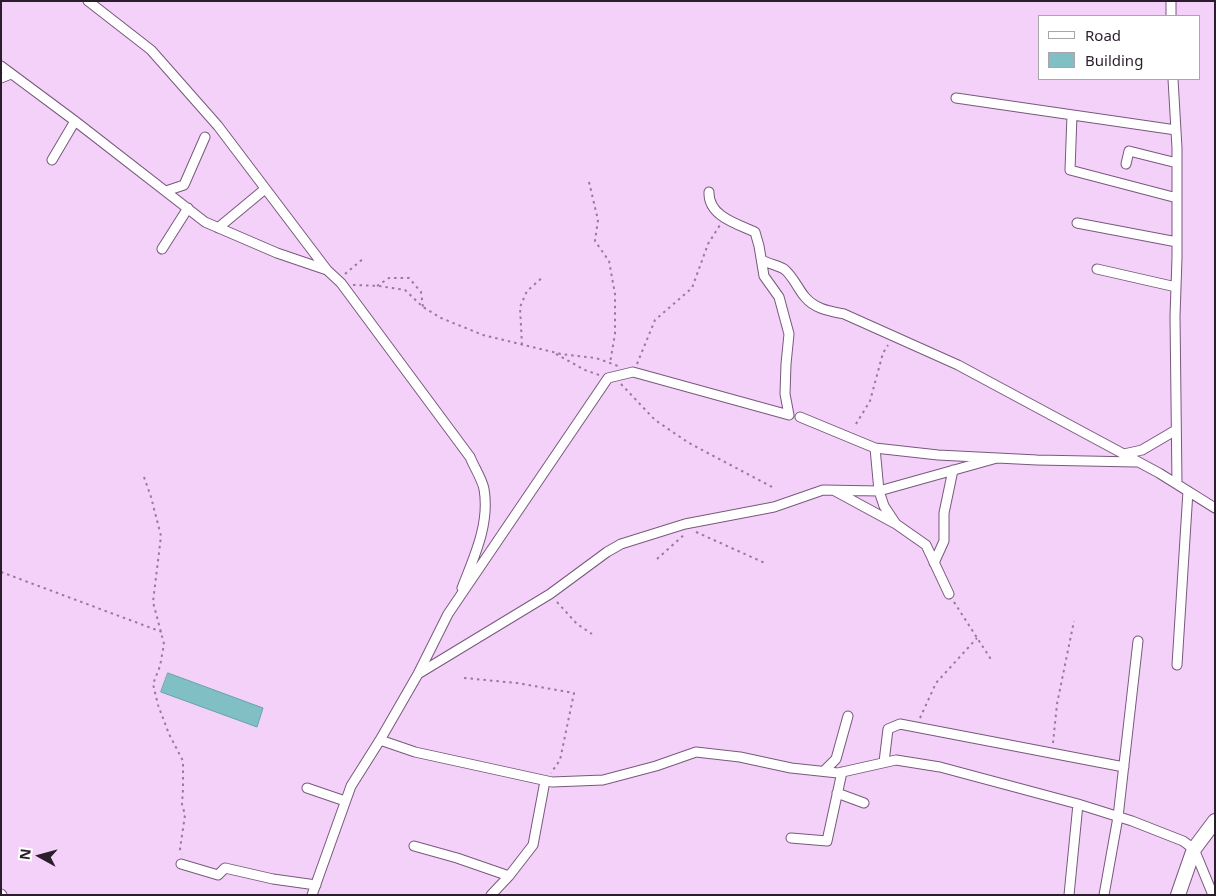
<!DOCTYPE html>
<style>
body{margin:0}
#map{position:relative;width:1216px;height:896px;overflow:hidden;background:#f4d1f9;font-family:"Noto Sans",sans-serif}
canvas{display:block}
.frame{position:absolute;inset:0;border:2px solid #2a1d2c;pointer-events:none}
.legend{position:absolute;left:1038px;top:15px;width:162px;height:65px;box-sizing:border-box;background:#fff;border:1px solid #aaa5ab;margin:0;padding:6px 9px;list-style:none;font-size:15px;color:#2a1d2c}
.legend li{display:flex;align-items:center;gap:10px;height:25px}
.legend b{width:25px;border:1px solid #aaa5ab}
.north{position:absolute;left:15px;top:831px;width:50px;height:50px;-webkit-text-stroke:4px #fff;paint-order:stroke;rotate:277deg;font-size:14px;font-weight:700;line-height:20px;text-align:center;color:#2a1d2c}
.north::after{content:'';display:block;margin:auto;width:18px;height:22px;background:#2a1d2c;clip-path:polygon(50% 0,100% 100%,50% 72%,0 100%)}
</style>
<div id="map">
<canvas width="1216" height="896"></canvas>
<div class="frame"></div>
<ul class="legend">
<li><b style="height:6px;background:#fff"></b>Road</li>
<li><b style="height:14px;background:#80c0c5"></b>Building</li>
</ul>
<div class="north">N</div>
</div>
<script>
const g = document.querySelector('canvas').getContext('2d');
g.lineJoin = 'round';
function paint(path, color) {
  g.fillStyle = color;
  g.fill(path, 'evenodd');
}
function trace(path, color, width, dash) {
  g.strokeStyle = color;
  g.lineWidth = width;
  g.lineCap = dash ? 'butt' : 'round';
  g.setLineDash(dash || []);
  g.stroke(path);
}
const building = new Path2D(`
 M168,673L263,708L257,727L161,692Z`);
paint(building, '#80c0c5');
trace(building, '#64a4a9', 1);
const street = new Path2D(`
 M88,1L151,50L218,126L327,270L341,283L470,457C474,467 482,479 484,489C490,524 474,557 462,588
 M1171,16V1
 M1,66L75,121L205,222L277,253L327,270
 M1,78L11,74
 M1173,79L1177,148V258L1175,316L1177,484
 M956,98L1176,130
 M1072,115L1070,170L1177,198
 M52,160L75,121
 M1126,164L1129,151L1177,163
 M166,191L184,185L205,137
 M1077,223L1177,242
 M218,228L265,189
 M162,249L188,208
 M762,260C769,264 777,265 784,269C793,276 798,289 805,297C815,309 829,311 844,314L958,365L1159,473L1215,508
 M1097,269L1176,287
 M800,417L875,448L938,455L1037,460L1136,462
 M875,448L879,491L884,506L896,524L926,545L949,594
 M1124,454L1142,450L1176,430
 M835,491L894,523
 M934,563L944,541V513L953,470
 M1177,665L1188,491
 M418,674L550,594L607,552L621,544L685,524L774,507L823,490L879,491L997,458
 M380,740L418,674L448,614L608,378L633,372L789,415L785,394L786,364L789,334L779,297L764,276L759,246L755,232C737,224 708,216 709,192
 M884,762L888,729L900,724L1124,767
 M824,771L836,759L848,716
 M307,788L345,801
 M837,793L864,803
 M791,838L827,841L842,772
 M414,846L457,858L509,876
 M181,864L218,875L225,868L273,879L316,885
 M1,894L2,895
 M312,895L351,786L380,740L415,752L552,782L603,780L656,766L696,752L740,757L791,768L838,773L896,760L940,767L1078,804L1132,821L1183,841L1194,849L1213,895
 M491,895L509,876L533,845L545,781
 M1069,895L1078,804
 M1104,895L1118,817L1138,641`);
const secondary = new Path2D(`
 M1178,895L1194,849L1215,821`);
trace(street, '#78597c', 11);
trace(secondary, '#78597c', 16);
trace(new Path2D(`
 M589,182L598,220L595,241L609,261L615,294V334L610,363
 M345,274L364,258
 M353,285L379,286L405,290L423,307L441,318L483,335L561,354L596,358L618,366
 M377,286L389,278H409L421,292L423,307
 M522,345L520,307L527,291L543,277
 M556,354L585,370L599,375
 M637,364L655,320L692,288L708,244L720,225
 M621,384L655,420L689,443L774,488
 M856,424L870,401L883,353L888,345
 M144,477L151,497L161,536L153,602L164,644L160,666L153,684L158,705L169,734L183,761V789L182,804L185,815L180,849L182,854
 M696,532L767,564
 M657,559L685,534
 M1,572L162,632
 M557,602L577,624L592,634
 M954,602L992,661
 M464,678L517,683L574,693L560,760L551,773
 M920,718L936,683L977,638
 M1053,743L1057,704L1074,621`), '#957c99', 2, [2.5, 4]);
trace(street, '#fff', 9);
trace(secondary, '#fff', 14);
</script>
